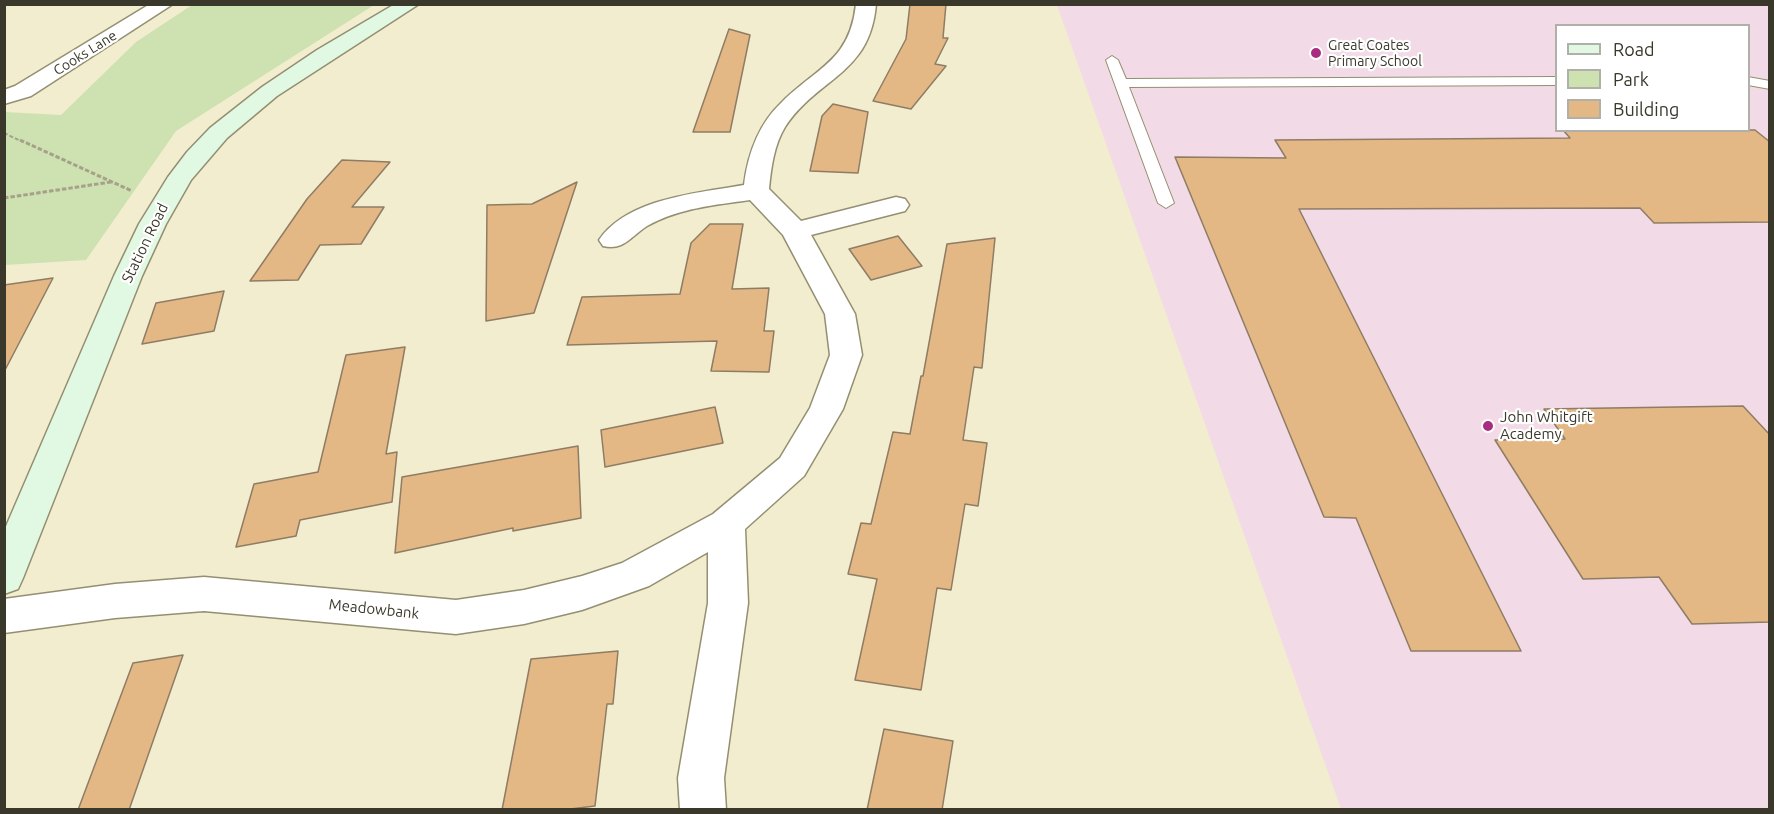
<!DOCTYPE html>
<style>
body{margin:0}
#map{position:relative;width:1774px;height:814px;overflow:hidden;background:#f2edce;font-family:Ubuntu,sans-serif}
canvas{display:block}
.frame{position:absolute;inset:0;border:6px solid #3a382b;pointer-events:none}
.legend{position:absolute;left:1555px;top:24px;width:195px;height:108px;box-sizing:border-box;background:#fff;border:2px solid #b0afaa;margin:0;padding:8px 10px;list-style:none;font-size:18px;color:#3a382b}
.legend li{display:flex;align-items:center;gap:12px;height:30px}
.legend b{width:30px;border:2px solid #b0afaa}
</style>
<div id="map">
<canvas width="1774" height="814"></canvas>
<div class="frame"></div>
<ul class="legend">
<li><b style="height:8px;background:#e1f9e2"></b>Road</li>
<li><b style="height:16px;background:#cee1b0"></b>Park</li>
<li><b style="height:16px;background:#e3b885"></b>Building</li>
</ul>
</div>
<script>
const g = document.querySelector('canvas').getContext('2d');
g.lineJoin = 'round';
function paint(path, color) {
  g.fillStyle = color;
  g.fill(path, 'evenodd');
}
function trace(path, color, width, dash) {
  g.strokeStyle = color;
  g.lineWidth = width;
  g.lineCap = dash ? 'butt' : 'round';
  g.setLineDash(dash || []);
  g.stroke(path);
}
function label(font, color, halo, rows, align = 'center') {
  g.font = font + ' Ubuntu,sans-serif';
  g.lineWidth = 4.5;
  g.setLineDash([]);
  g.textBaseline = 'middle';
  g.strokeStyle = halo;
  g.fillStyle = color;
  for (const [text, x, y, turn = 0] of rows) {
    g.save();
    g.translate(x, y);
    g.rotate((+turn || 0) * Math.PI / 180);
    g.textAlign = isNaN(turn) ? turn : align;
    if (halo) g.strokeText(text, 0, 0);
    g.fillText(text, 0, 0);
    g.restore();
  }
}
paint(new Path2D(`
 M1057,5H1769V809H1341ZM1556,26H1748V130H1556Z`), '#f2dae6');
paint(new Path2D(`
 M192,5H374L176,131L86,260L5,265V112L61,115L136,42Z`), '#cee1b0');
const building = new Path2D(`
 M910,4H946L943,38H948L935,64L946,66L911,109L873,101L906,39Z
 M729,29L750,35L730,132H693Z
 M833,104L868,112L858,173L810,171L822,116Z
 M1563,130H1755L1770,142V222L1654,223L1640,208L1299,209L1521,651H1411L1356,518L1324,517L1175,157L1286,158L1275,140L1570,138Z
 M342,160L390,162L352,207H384L361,244L320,245L298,280L250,281L307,199Z
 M577,182L534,313L486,321L487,205L532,204Z
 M710,224H743L732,289L769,288L764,331H774L769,372L711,371L717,341L567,345L582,297L680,294L691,243Z
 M898,236L922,266L871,280L849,249Z
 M995,238L982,368L974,367L963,440L987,443L978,506L965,504L951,590L937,588L921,690L855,680L877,579L848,574L861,523L871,524L893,432L910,434L921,376H923L947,244Z
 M53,278L4,372V285Z
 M224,291L214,331L142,344L156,303Z
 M405,347L386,454L397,452L392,502L300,520L296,536L236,547L254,484L318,472L346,355Z
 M1743,406L1770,435V622L1692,624L1659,577L1583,579L1495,440L1565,439L1544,409Z
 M715,407L723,443L605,467L601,430Z
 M578,446L581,518L513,531V528L395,553L402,477Z
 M618,651L613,704H607L595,806L562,810H502L531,659Z
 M183,655L129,810H78L133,663Z
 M884,729L953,741L942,810H867Z`);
paint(building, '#e3b885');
trace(building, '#8f7c65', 1.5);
const lane = new Path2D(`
 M1112,56L1118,60L1126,79L1556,77V85L1129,87L1174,203L1166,208L1158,203L1106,60Z
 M1748,77L1770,81V89L1748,85Z`);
const street = new Path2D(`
 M150,4H173L31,96L4,104V90L15,86Z
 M856,4H876C870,75 818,77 785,127C774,145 771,168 769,189L801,221L896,197L905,199L909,205L905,211L811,235L855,314L862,355L843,409L804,476L745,529L748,603L724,778L726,810H680L678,778L708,603V552L649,586L582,610L524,624L456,634L204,611L115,618L4,633V599L115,584L204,577L456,600L524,590L582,576L622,563L713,514L780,458L810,408L830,355L825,314L783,235L750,200C715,205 679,208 647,226C631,236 624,251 603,246L599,240C628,198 698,193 744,185C748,154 758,125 781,103C817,67 850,61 856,4Z`);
const secondary = new Path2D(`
 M395,4H419L277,96L227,138L191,180L166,224L142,276L23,578L18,589L4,594V531L114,276L139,224L168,177L187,152L210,128L262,87L317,50Z`);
trace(lane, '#948f72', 2);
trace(street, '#948f72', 3);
trace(secondary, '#948f72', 3);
trace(new Path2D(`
 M4,133L23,142`), '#a5a18a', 2, [4, 2]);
trace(new Path2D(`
 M20,140L132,191
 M4,198L111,182`), '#a5a18a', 3, [4.5, 2]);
paint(lane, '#fff');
paint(street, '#fff');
paint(secondary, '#e1f9e2');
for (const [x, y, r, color] of [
 [1316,53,6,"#a82d7f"],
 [1488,426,6,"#a82d7f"]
]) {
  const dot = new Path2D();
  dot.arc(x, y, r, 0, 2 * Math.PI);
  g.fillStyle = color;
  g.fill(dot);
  trace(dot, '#fff', 2);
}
label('14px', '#3a382b', '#fff', [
 ["Great Coates",1328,45],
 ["Primary School",1328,61]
], 'left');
label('14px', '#3a382b', '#fff', [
 ["Cooks Lane",85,53,-32]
]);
label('15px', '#3a382b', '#fff', [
 ["Station Road",145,243,-64],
 ["Meadowbank",374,609,6]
]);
label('15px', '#3a382b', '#fff', [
 ["John Whitgift",1500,417],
 ["Academy",1500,434]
], 'left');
</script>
